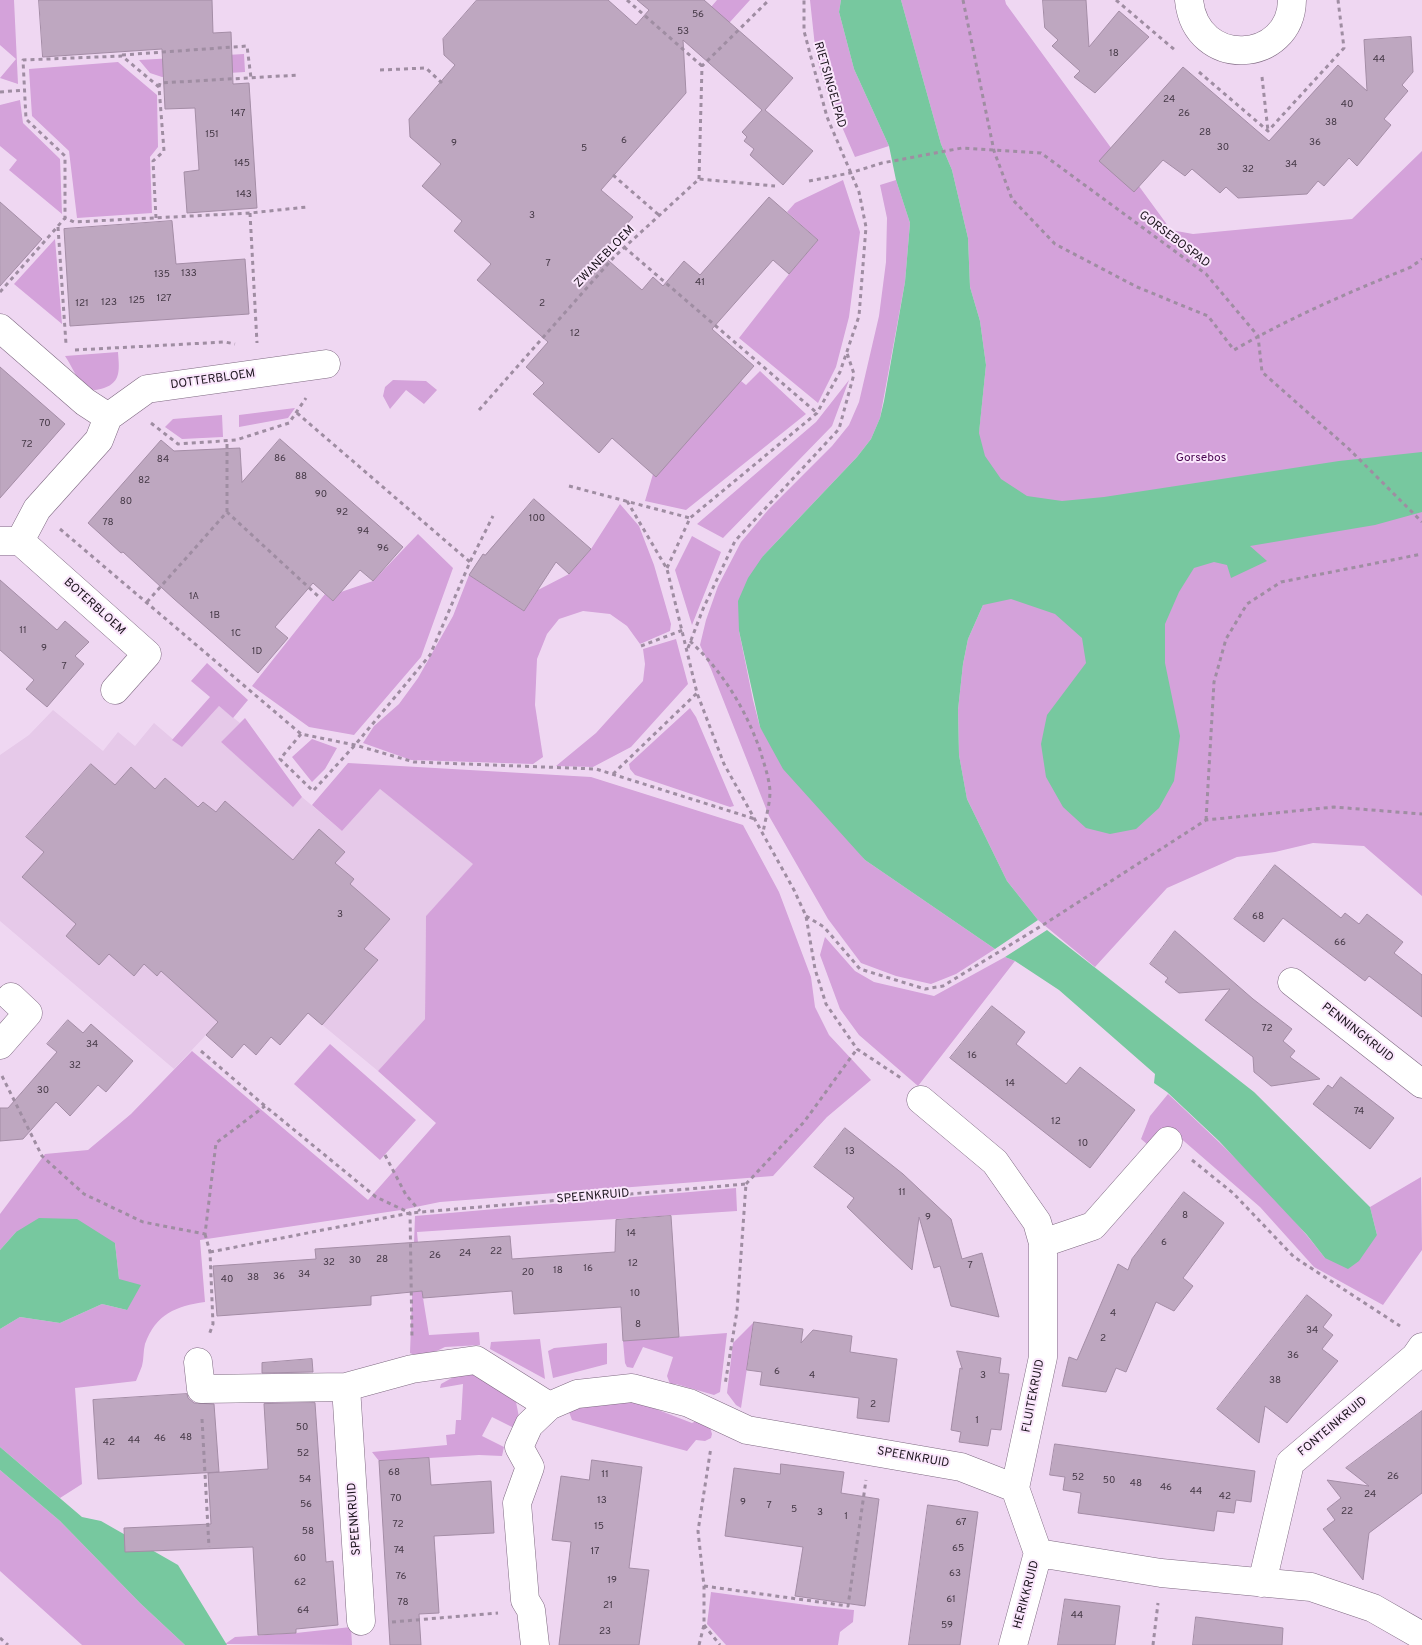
<!DOCTYPE html>
<style>
body{margin:0}
canvas{display:block;background:#efd7f2}
</style>
<canvas width="1422" height="1645"></canvas>
<script>
const g = document.querySelector('canvas').getContext('2d');
g.lineJoin = 'round';
function paint(path, color) {
  g.fillStyle = color;
  g.fill(path, 'evenodd');
}
function trace(path, color, width, dash) {
  g.strokeStyle = color;
  g.lineWidth = width;
  g.lineCap = dash ? 'butt' : 'round';
  g.setLineDash(dash || []);
  g.stroke(path);
}
function label(font, color, halo, rows, align = 'center') {
  g.font = font + ' Overpass,sans-serif';
  g.lineWidth = 4;
  g.setLineDash([]);
  g.textBaseline = 'middle';
  g.strokeStyle = halo;
  g.fillStyle = color;
  for (const [text, x, y, turn = 0] of rows) {
    g.save();
    g.translate(x, y);
    g.rotate((+turn || 0) * Math.PI / 180);
    g.textAlign = isNaN(turn) ? turn : align;
    if (halo) g.strokeText(text, 0, 0);
    g.fillText(text, 0, 0);
    g.restore();
  }
}
paint(new Path2D(`
 M219,706L240,723L221,742L293,806L302,797L342,831L380,789L474,864L426,916L425,1019L378,1071L308,1013L280,1045L271,1037L256,1055L244,1044L232,1058L206,1035L174,1069L0,921V755L29,735L53,710L103,751L118,732L135,746L154,723L182,747Z`), '#e6c9e9');
paint(new Path2D(`
 M0,0H14L18,84L0,78L16,59L0,45Z
 M717,0H750L710,44L692,29Z
 M810,0H841L839,12L854,69L889,146L855,157L826,90L816,56Z
 M901,0H1005L1006,4L1171,230L1193,234L1352,219L1422,151V896L1364,846L1313,843L1275,852L1237,857L1167,888L1095,967L1038,920L1007,881L967,799L959,755L958,710L963,664L968,639L983,605L979,432L986,365L980,321L970,287L968,238L952,170L941,144Z
 M244,54L245,72L162,77L150,73L139,60Z
 M118,62L157,95L158,147L150,157L152,213L77,218L69,151L32,116L29,69Z
 M20,100L23,123L60,159L62,214L9,170L17,160L0,146V105Z
 M843,180L860,232L849,317L836,367L818,403L739,338L789,274L818,240L787,212L795,203Z
 M896,180L910,223L905,282L880,418L871,439L857,457L763,556L739,631L753,700L760,727L865,860L995,949L956,974L931,984L896,976L861,963L828,919L769,816L711,669L700,645L706,620L718,586L741,542L768,510L832,446L849,425L859,402L879,316L886,262L887,218L880,185Z
 M55,239L62,324L14,284Z
 M118,352C119,368 122,382 104,388C98,390 93,391 88,388C78,383 72,366 65,356Z
 M760,371L806,414L686,510L645,501L653,474L741,381L746,385Z
 M393,380L426,381L437,390L424,404L406,390L390,409L383,396L385,387Z
 M849,380L832,426L723,538L697,524L816,422Z
 M295,408L288,418L239,427V415Z
 M222,415L223,437L182,439L165,427L173,419Z
 M620,504L639,526L654,565L671,624L670,631L640,644L627,626L610,614L583,611L559,619L547,634L537,659L535,705L543,757L533,764L411,760L363,743L374,726L399,704L418,678L453,616L469,575L524,611L538,590L569,574L591,549Z
 M418,534L453,568L421,657L354,735L309,727L252,686L325,594L333,601L341,592L373,581Z
 M692,536L721,552L692,625L675,570Z
 M676,639L688,684L631,747L593,767L556,766L596,733L643,681L645,664L643,649Z
 M207,663L248,700L233,718L219,706L182,747L172,740L210,697L191,681Z
 M690,708L696,717L734,806L730,807L635,775L630,769L629,764Z
 M245,718L302,797L293,807L221,742Z
 M312,739L337,748L325,769L312,782L292,757Z
 M348,763L591,777L743,825L779,892L811,977L815,1007L829,1035L871,1080L827,1117L773,1176L440,1202L401,1210L200,1240L205,1302C176,1306 156,1314 145,1344C143,1351 144,1359 142,1366C140,1371 138,1376 136,1381L75,1388L82,1484L60,1498L0,1447V1329L20,1317L60,1323L102,1304L127,1310L119,1279L115,1243L16,1232L0,1250V1214L45,1154L88,1150L131,1114L192,1051L368,1200L436,1123L378,1071L425,1019L426,916L473,864L380,789L342,831L312,805Z
 M825,937L855,971L874,982L934,996L1005,957L1015,961L918,1086L859,1035L840,1009L820,955Z
 M330,1044L416,1120L380,1160L294,1084Z
 M1168,1094C1223,1145 1279,1198 1325,1258L1377,1235L1370,1207L1421,1177L1422,1250L1383,1305L1314,1267L1260,1207L1170,1129L1154,1150L1141,1139L1150,1116Z
 M736,1188L737,1211L417,1232L423,1298L429,1335L479,1332L480,1345L445,1347L422,1358L410,1353L415,1216Z
 M754,1322L741,1408L736,1405L727,1393L733,1343Z
 M727,1333L720,1392L714,1395L676,1384H670L667,1376L673,1357L643,1347L633,1368L627,1367L625,1363L623,1341Z
 M540,1339L545,1379L490,1349L491,1342Z
 M607,1343V1364L553,1378L548,1351L554,1348Z
 M457,1375H473L507,1391L516,1402L519,1417L514,1428L492,1417L482,1436L504,1447L502,1456L479,1455L379,1461L372,1452L447,1445L446,1435L455,1434L456,1420H461L463,1384L440,1388L441,1384Z
 M618,1397L648,1406L692,1423L696,1421L710,1427L712,1434L711,1438L705,1441L696,1440L687,1451L572,1420L569,1412L572,1406Z
 M0,1470L60,1521L140,1603L185,1645H82L0,1571Z
 M711,1592L814,1606L854,1610L853,1622L840,1632L838,1645H726L707,1624Z
 M351,1627L352,1645L225,1644L235,1637L296,1633Z`), '#d4a2da');
paint(new Path2D(`
 M841,0H901L941,144L952,170L968,238L970,287L980,321L986,365L979,433L985,456L1001,479L1027,496L1062,501L1104,497L1339,461L1422,452V512L1375,525L1250,546L1267,561L1231,578L1227,565L1214,562L1194,568L1179,592L1165,624V663L1180,736L1174,781L1159,808L1136,829L1110,834L1086,828L1063,807L1046,777L1041,744L1047,715L1086,663L1082,638L1055,614L1011,599L983,605L968,639L963,664L958,710L959,755L967,799L1007,881L1038,920L995,949L865,860L783,769L760,727L739,631L738,601L748,578L763,556L857,457L871,439L880,418L884,401L905,282L910,223L896,180L889,146L854,69L839,12Z
 M1047,930L1254,1092L1370,1207L1377,1235L1359,1261L1348,1269L1325,1258L1307,1235L1219,1141L1167,1092L1154,1083L1155,1074L1059,990L1015,961L1005,957Z
 M39,1218L77,1219L115,1243L119,1279L141,1285L127,1310L102,1304L60,1323L20,1317L0,1329V1250L16,1232Z
 M0,1447L82,1517L101,1521L178,1565L227,1645H185L140,1603L60,1521L0,1470Z`), '#77c89f');
const building = new Path2D(`
 M39,0H212L213,33L231,32L233,84L249,83L257,208L187,213L184,172L199,170L195,108L165,109L162,49L43,57Z
 M477,0H608L636,25L649,10L637,0H704L793,78L765,110L813,151L783,185L750,155L754,149L744,141L747,137L742,132L762,110L683,40L686,93L601,190L633,217L601,254L642,290L653,277L663,286L684,261L700,275L769,197L818,240L789,274L773,260L712,329L754,366L656,477L612,438L599,453L533,394L544,383L526,367L548,342L477,280L491,264L454,231L462,221L422,186L441,164L410,137L409,119L455,65L444,55L443,39Z
 M1043,0H1086L1089,47L1119,11L1149,37L1095,93L1074,77L1080,71L1052,46L1058,40L1045,28Z
 M1411,37L1413,72L1402,85L1408,91L1384,119L1391,125L1357,166L1349,158L1324,186L1318,181L1307,194L1238,198L1226,187L1220,193L1192,169L1185,176L1163,160L1134,192L1099,161L1183,67L1269,141L1338,65L1367,91L1364,40Z
 M0,202L42,239L0,286Z
 M172,221L176,264L245,259L249,314L70,326L64,229Z
 M0,367L65,424L0,498Z
 M280,439L403,547L373,581L360,570L333,601L313,583L275,627L288,638L258,673L174,599L123,552L121,553L88,523L161,440L174,451L240,448L242,482Z
 M534,499L591,549L569,574L556,562L524,611L469,575L483,554L485,555Z
 M0,580L57,630L65,621L89,642L75,656L84,664L47,707L26,689L34,680L0,650Z
 M91,764L115,785L131,767L155,789L165,778L198,807L203,802L216,812L225,801L293,860L319,829L345,852L335,863L354,879L350,884L390,919L364,949L378,960L322,1025L308,1013L280,1045L271,1037L256,1055L244,1044L232,1058L206,1035L218,1022L161,971L157,976L144,964L134,976L109,954L99,965L66,936L76,924L22,877L44,852L26,837Z
 M1275,865L1341,918L1345,913L1359,924L1367,914L1403,942L1394,953L1422,975V1017L1369,976L1365,981L1283,918L1264,942L1234,919Z
 M1175,931L1253,999L1292,1029L1283,1041L1295,1051L1290,1057L1320,1079L1271,1086L1254,1072L1253,1057L1205,1020L1230,989L1179,993L1165,982L1168,978L1150,964Z
 M992,1006L1025,1032L1016,1044L1066,1084L1080,1067L1135,1110L1090,1168L950,1058Z
 M68,1020L83,1033L91,1024L133,1061L106,1092L98,1085L70,1116L56,1102L23,1139L0,1141V1108H8L57,1052L47,1044Z
 M1341,1077L1394,1118L1370,1149L1313,1104L1328,1085L1332,1088Z
 M845,1128L903,1174L951,1219L962,1259L982,1253L999,1317L951,1306L940,1266L934,1268L919,1217L912,1270L847,1207L854,1198L814,1167Z
 M1184,1192L1224,1223L1183,1278L1193,1286L1174,1311L1156,1302L1126,1372L1116,1368L1106,1392L1062,1386L1069,1357L1077,1360L1118,1264L1128,1270L1132,1259Z
 M671,1216L679,1337L623,1341L621,1307L514,1314L512,1291L423,1298L422,1291L371,1296V1305L217,1316L213,1266L316,1259L315,1249L510,1236L512,1259L615,1252L616,1220Z
 M1307,1295L1332,1315L1323,1327L1333,1335L1322,1349L1338,1361L1287,1423L1265,1406L1259,1443L1217,1409Z
 M754,1322L803,1329L801,1343L813,1330L852,1336L850,1352L897,1359L889,1422L857,1418L859,1398L760,1385L762,1372L747,1370Z
 M957,1351L1001,1358L999,1373L1009,1374L1001,1430L991,1429L988,1446L959,1442L961,1432L951,1430L960,1368L962,1369Z
 M312,1359L313,1372L262,1373V1363Z
 M187,1394L188,1398L194,1403L214,1404L219,1472L98,1479L93,1400Z
 M315,1403L326,1562L333,1561L338,1625L296,1629V1633L258,1635L253,1547L125,1552L124,1528L211,1524L208,1473L268,1469L264,1404Z
 M1422,1411V1493L1369,1533L1363,1580L1323,1529L1335,1520L1327,1509L1341,1498L1327,1480L1369,1486L1346,1468Z
 M1055,1444L1255,1471L1251,1502L1236,1500L1234,1513L1217,1511L1214,1531L1078,1513L1081,1493L1063,1490L1065,1477L1050,1475Z
 M429,1458L431,1485L491,1481L494,1533L434,1536L439,1613L419,1614L421,1645H390L379,1461Z
 M592,1460L642,1467L629,1568L649,1570L639,1645H559L571,1542L552,1540L561,1476L589,1480Z
 M781,1464L844,1472L841,1493L879,1499L865,1606L795,1596L803,1547L725,1536L734,1468L780,1474Z
 M928,1505L978,1512L960,1645H909Z
 M1065,1599L1120,1606L1115,1645H1058Z
 M1196,1617L1283,1628L1282,1645H1193Z`);
paint(building, '#bea7c0');
trace(building, '#a48da6', 1);
const street = new Path2D(`
 M1189,0C1196,70 1291,64 1292,0
 M0,328L85,402L108,417
 M0,541H20L147,654L115,690
 M20,541L37,509L99,440L108,417L147,389L326,364
 M1292,982L1422,1084
 M0,1045L28,1013L11,997
 M921,1100L995,1162L1037,1222L1043,1243V1357L1015,1488
 M1043,1243L1093,1226L1168,1141
 M198,1362L201,1389L346,1387L412,1369L476,1360L549,1406L577,1394L632,1388L689,1403L747,1430L961,1467L1015,1488
 M346,1387L361,1621
 M1038,1553L1161,1573L1311,1587L1373,1608L1422,1636
 M1262,1583L1290,1463L1415,1357L1422,1347
 M535,1645L531,1610L525,1600L517,1503L530,1467L519,1447L529,1425L549,1406
 M1013,1645L1038,1553L1015,1488`);
trace(street, '#7f6a82', 29);
trace(new Path2D(`
 M627,0L702,66
 M963,0L994,151L1012,199L1055,244L1137,287L1208,316L1234,350C1291,317 1350,292 1411,267L1422,259
 M1116,0L1176,51
 M122,55L247,46L251,78
 M380,70L426,68L442,83
 M1199,72L1268,131L1344,48L1338,0
 M1262,77L1268,131
 M159,87L160,83L299,75
 M0,92L25,90
 M613,175L660,216
 M699,179L702,66L769,0
 M809,181L850,173L882,163L962,148L1041,153L1206,274L1258,336L1262,372L1349,449L1422,522
 M250,213L257,343
 M156,218L153,161L164,151L159,87L122,56L23,60L26,119L65,156V218L74,222L250,213L307,207
 M58,227L66,344
 M624,247L817,413
 M0,292L65,218
 M75,350L225,342L235,344
 M479,410L615,256L699,179L775,186
 M297,413L470,562
 M151,423L178,444L236,440L289,423L306,398
 M569,486L690,518
 M627,501L667,569L697,693L724,764L794,890L806,916L815,969L826,1004L857,1049L901,1078
 M227,512V440
 M60,529L301,734L355,745L414,762L596,769L755,819
 M667,568L690,518L817,413L840,372L859,316L866,227L859,192L827,117L804,31V0
 M147,602L227,512L318,596
 M690,641C723,672 745,708 760,750C764,764 769,777 770,791C770,805 765,820 763,833
 M641,646L683,630
 M688,648L703,609L735,541L839,429L854,374L847,353
 M301,734L280,759L313,791L355,745L430,655L470,562L493,516
 M613,774L697,693
 M1206,820L1214,682L1226,639L1247,604L1281,582L1422,554
 M806,916L824,927L860,969L925,989L943,986L1046,923L1206,820L1334,807L1422,814
 M201,1051L265,1106L376,1197L410,1213L412,1338
 M2,1076L42,1156L84,1194L143,1222L205,1234L216,1143L265,1106
 M385,1155L406,1195L420,1211
 M1192,1160L1233,1193L1294,1257L1400,1326
 M746,1184L804,1122L857,1049
 M205,1234L210,1252L213,1324L209,1335
 M210,1252L410,1213L746,1184L737,1311L725,1385
 M202,1419L209,1547
 M704,1586L848,1606L866,1480
 M392,1622L498,1613
 M704,1625L720,1645
 M0,1638L8,1645
 M699,1645L704,1625V1586L698,1531L711,1447
 M1153,1645L1158,1603`), '#9f8da2', 3, [4, 4]);
trace(street, '#fff', 28);
label('10px', '#443845', null, [
 ["56",698,15],
 ["53",683,32],
 ["18",1114,54],
 ["44",1379,60],
 ["24",1169,100],
 ["40",1347,105],
 ["147",238,114],
 ["26",1184,114],
 ["38",1331,123],
 ["28",1205,133],
 ["151",212,135],
 ["6",624,141],
 ["36",1315,143],
 ["9",454,144],
 ["30",1223,148],
 ["5",584,149],
 ["145",242,164],
 ["34",1291,165],
 ["32",1248,170],
 ["143",244,195],
 ["3",532,216],
 ["7",548,264],
 ["133",189,274],
 ["135",162,275],
 ["41",700,283],
 ["127",164,299],
 ["125",137,301],
 ["123",109,303],
 ["121",82,304],
 ["2",542,304],
 ["12",575,334],
 ["70",45,424],
 ["72",27,445],
 ["86",280,459],
 ["84",163,460],
 ["88",301,477],
 ["82",144,481],
 ["90",321,495],
 ["80",126,502],
 ["92",342,513],
 ["100",537,519],
 ["78",108,523],
 ["94",363,532],
 ["96",383,549],
 ["1A",194,597],
 ["1B",215,616],
 ["11",23,631],
 ["1C",236,634],
 ["9",44,649],
 ["1D",257,652],
 ["7",64,667],
 ["3",340,915],
 ["68",1258,917],
 ["66",1340,943],
 ["72",1267,1029],
 ["34",92,1045],
 ["16",972,1056],
 ["32",75,1066],
 ["14",1010,1084],
 ["30",43,1091],
 ["74",1359,1112],
 ["12",1056,1122],
 ["10",1083,1144],
 ["13",850,1152],
 ["11",902,1193],
 ["8",1185,1216],
 ["9",928,1218],
 ["14",631,1234],
 ["6",1164,1243],
 ["22",496,1252],
 ["24",465,1254],
 ["26",435,1256],
 ["28",382,1260],
 ["30",355,1261],
 ["32",329,1263],
 ["12",633,1264],
 ["7",970,1266],
 ["16",588,1269],
 ["18",558,1271],
 ["20",528,1273],
 ["34",304,1275],
 ["36",279,1277],
 ["38",253,1278],
 ["40",227,1280],
 ["10",635,1294],
 ["4",1113,1314],
 ["8",638,1325],
 ["34",1312,1331],
 ["2",1103,1339],
 ["36",1293,1356],
 ["6",777,1372],
 ["4",812,1376],
 ["3",983,1376],
 ["38",1275,1381],
 ["2",873,1405],
 ["1",977,1421],
 ["50",302,1428],
 ["48",186,1438],
 ["46",160,1439],
 ["44",134,1441],
 ["42",109,1443],
 ["52",303,1454],
 ["68",394,1473],
 ["11",605,1475],
 ["26",1393,1477],
 ["52",1078,1478],
 ["54",305,1480],
 ["50",1109,1481],
 ["48",1136,1484],
 ["46",1166,1488],
 ["44",1196,1492],
 ["24",1370,1495],
 ["42",1225,1497],
 ["70",396,1499],
 ["13",602,1501],
 ["9",743,1503],
 ["56",306,1505],
 ["7",769,1506],
 ["5",794,1510],
 ["22",1347,1512],
 ["3",820,1513],
 ["1",846,1517],
 ["67",961,1523],
 ["72",398,1525],
 ["15",599,1527],
 ["58",308,1532],
 ["65",958,1549],
 ["74",399,1551],
 ["17",595,1552],
 ["60",300,1559],
 ["63",955,1574],
 ["76",401,1577],
 ["19",612,1581],
 ["62",300,1583],
 ["61",951,1600],
 ["78",403,1603],
 ["21",608,1606],
 ["64",303,1611],
 ["44",1077,1616],
 ["59",947,1626],
 ["23",605,1632]
]);
label('12px', '#1b131c', '#fae6fc', [
 ["RIETSINGELPAD",829,85,74],
 ["GORSEBOSPAD",1174,240,37],
 ["ZWANEBLOEM",605,257,-46],
 ["DOTTERBLOEM",213,380,-8],
 ["BOTERBLOEM",94,607,42],
 ["PENNINGKRUID",1357,1033,38],
 ["SPEENKRUID",593,1197,-5],
 ["FLUITEKRUID",1034,1396,-79],
 ["FONTEINKRUID",1333,1427,-40],
 ["SPEENKRUID",913,1458,10],
 ["SPEENKRUID",355,1519,-94],
 ["HERIKKRUID",1027,1595,-75]
]);
label('12px', '#490751', '#fae6fc', [
 ["Gorsebos",1201,459]
]);
</script>
